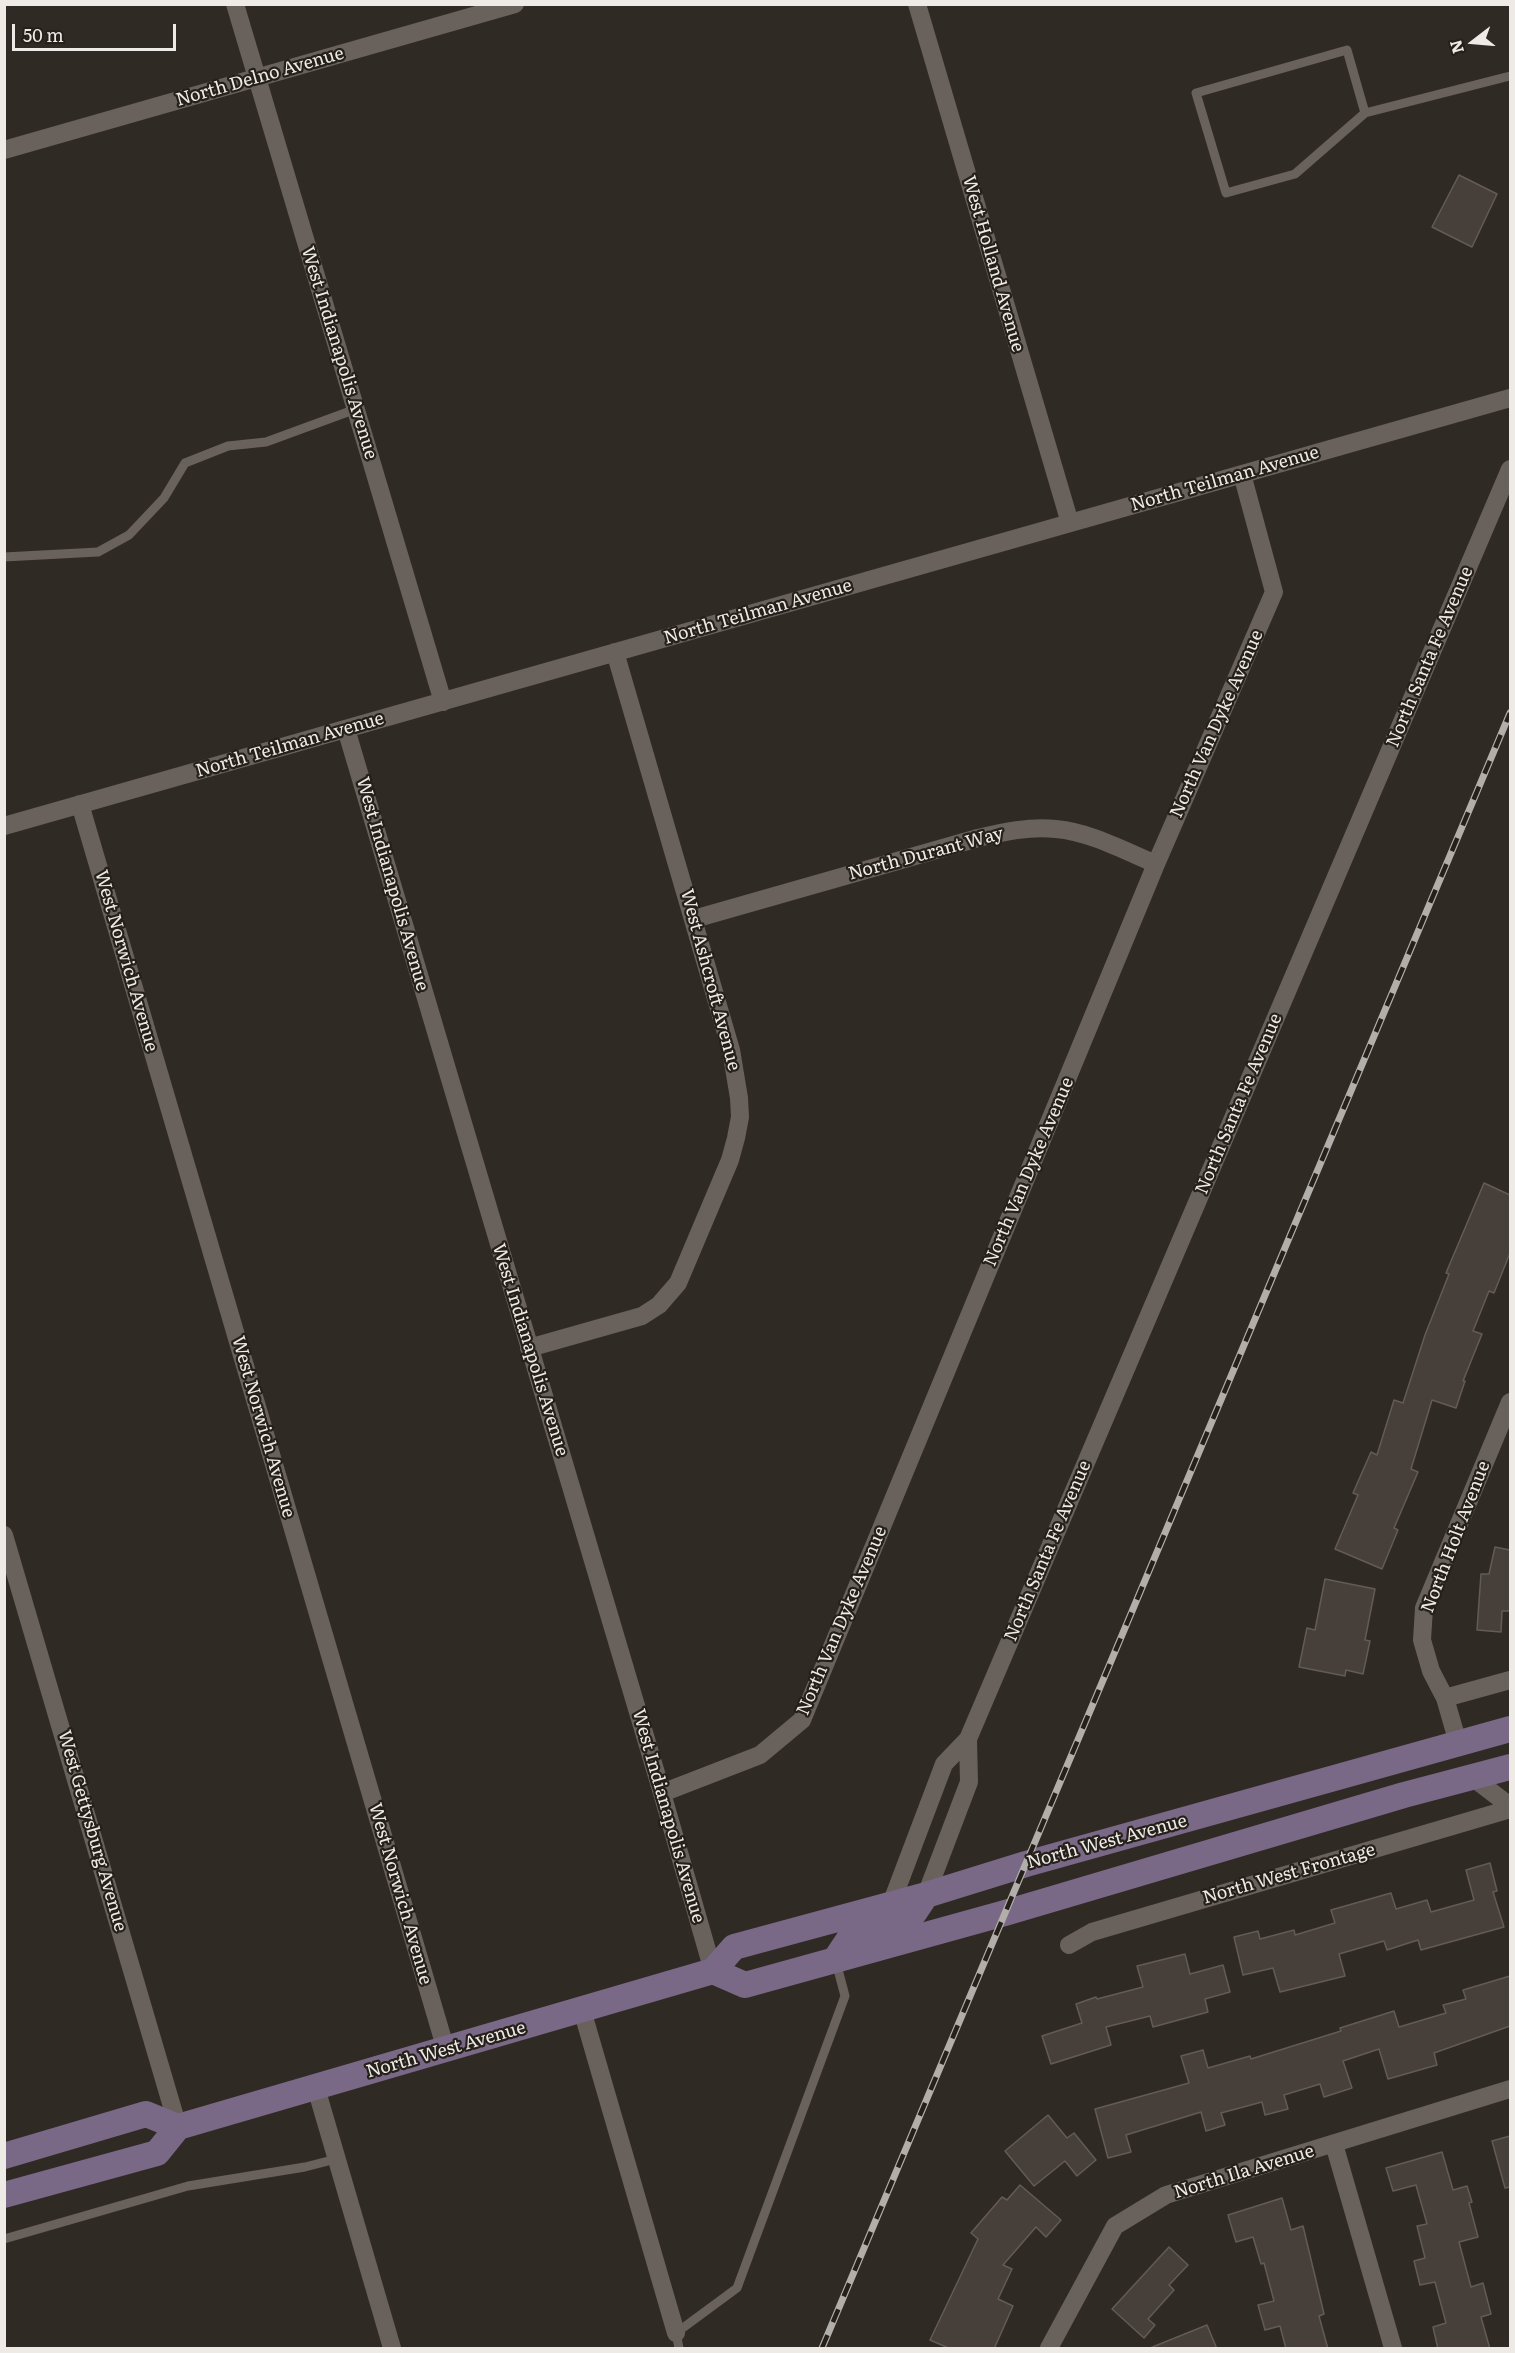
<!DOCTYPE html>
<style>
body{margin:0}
#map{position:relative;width:1515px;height:2353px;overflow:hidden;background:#302a24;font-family:Literata,serif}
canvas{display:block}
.frame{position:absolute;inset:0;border:6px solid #eeeae6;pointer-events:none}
.north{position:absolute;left:1443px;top:12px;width:60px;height:60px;-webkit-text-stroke:4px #26201b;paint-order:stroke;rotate:254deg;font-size:16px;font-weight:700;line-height:24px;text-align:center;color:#eeeae6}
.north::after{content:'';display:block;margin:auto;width:21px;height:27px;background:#eeeae6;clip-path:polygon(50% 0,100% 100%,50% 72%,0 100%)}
.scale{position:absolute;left:12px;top:24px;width:164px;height:27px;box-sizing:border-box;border:3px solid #eeeae6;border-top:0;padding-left:8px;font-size:18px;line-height:21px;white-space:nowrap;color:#eeeae6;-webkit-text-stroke:4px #26201b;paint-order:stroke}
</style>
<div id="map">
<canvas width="1515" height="2353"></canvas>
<div class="frame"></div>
<div class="north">N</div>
<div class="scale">50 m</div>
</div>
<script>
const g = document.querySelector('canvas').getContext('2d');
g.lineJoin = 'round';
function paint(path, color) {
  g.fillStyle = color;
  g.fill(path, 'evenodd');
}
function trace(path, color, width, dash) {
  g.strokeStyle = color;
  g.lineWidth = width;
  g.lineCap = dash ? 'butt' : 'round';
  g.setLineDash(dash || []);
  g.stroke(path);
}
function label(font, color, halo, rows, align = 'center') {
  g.font = font + ' Literata,serif';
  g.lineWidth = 4.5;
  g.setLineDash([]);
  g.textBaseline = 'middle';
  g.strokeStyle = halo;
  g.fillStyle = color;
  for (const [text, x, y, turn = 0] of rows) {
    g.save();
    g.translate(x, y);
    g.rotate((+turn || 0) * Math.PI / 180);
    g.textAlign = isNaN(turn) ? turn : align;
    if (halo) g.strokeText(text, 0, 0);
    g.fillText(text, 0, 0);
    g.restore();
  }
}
const building = new Path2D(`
 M1459,175L1497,194L1472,247L1432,227Z
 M1484,1183L1510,1195V1253L1494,1293L1489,1291L1473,1331L1482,1334L1463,1381H1465L1456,1408L1432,1400L1411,1469L1418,1472L1394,1528L1398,1530L1382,1569L1335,1549L1358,1495L1353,1493L1371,1452L1377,1455L1394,1400L1403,1403L1425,1335L1449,1274L1446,1273Z
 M1495,1547L1510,1550V1611H1502L1501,1632L1477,1630L1481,1574H1489Z
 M1325,1579L1375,1589L1365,1640L1370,1641L1363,1674L1346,1670L1345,1676L1299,1667L1307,1628L1315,1630Z
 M1490,1863L1497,1891L1493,1892L1504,1927L1421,1950L1418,1940L1387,1950L1384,1941L1339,1954L1345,1976L1280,1992L1273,1968L1243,1975L1234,1937L1258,1931L1260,1939L1294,1930L1295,1935L1335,1923L1331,1910L1391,1893L1396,1909L1427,1900L1431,1912L1474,1900L1466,1870Z
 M1185,1954L1190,1974L1223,1965L1230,1992L1205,1999L1208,2012L1153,2027L1150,2016L1106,2027L1111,2045L1051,2064L1042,2036L1082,2023L1076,2004L1096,1997L1097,1999L1143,1987L1137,1966Z
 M1510,1976V2026L1434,2053L1437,2065L1388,2079L1379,2049L1343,2061L1352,2088L1324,2097L1320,2084L1284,2095L1288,2109L1265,2115L1262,2102L1221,2113L1225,2125L1206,2131L1201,2112L1126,2135L1131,2152L1108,2158L1095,2109L1189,2083L1181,2056L1203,2050L1208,2068L1250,2056L1251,2059L1341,2031L1340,2028L1394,2011L1399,2027L1446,2013L1443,2005L1466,1999L1463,1990Z
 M1048,2115L1067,2138L1074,2133L1096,2160L1077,2176L1065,2161L1034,2186L1005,2151Z
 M1510,2136V2187L1505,2188L1492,2141Z
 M1442,2152L1453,2190L1467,2186L1472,2202L1469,2203L1478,2237L1459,2242L1471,2287L1483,2283L1491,2314L1481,2317L1490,2349H1438L1433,2327L1446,2323L1435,2282L1420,2285L1414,2261L1425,2258L1417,2226L1427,2224L1416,2185L1393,2191L1386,2168Z
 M1020,2185L1061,2220L1046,2237L1036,2227L1003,2265L1012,2269L998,2299L1013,2306L994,2349H951L930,2340L978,2239L971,2233L1002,2197L1007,2200Z
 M1282,2198L1291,2230L1303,2226L1324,2314L1319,2316L1328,2349H1286L1280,2326L1265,2330L1258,2305L1274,2301L1264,2263L1261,2264L1253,2237L1236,2242L1228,2215Z
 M1169,2247L1188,2265L1169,2285L1174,2290L1148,2319L1155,2325L1144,2338L1112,2309Z
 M1207,2325L1217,2349H1150V2348Z`);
paint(building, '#47403a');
trace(building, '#635b55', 1.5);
trace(new Path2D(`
 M1365,113L1347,50L1196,93L1226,193L1295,174L1365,113L1510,76
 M4,557L98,552L129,535L164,498L185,463L228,446L266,442L356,409
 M4,2239L188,2186L305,2167L336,2159
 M679,2348L676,2333L737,2288L845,1996L836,1962`), '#69615b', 9);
trace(new Path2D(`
 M235,4L443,702
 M917,4L1070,523
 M4,150L515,4
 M346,729L662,1793L713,1971
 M80,804L446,2050
 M4,826L1510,398
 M694,919L978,838C1003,832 1030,826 1056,829C1090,832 1125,851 1156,864
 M529,1348L642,1316L659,1305L678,1283L730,1160L736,1138L740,1117L739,1098L731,1050L615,652
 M4,1535L178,2127
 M1445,1698L1510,1680
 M1458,1743L1445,1698L1431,1671L1422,1640L1424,1608L1510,1402
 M1472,1777L1510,1806
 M662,1793L760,1755L802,1720L1156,864L1274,592L1242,474
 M926,1895L969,1782L968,1739
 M891,1904L944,1764L968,1739L1510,469
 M1069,1945L1092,1932L1510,1809
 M582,2010L676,2333
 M316,2088L392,2348
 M1334,2144L1393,2348
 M1049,2348L1115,2226L1166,2195L1510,2089`), '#69615b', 18);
trace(new Path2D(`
 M835,1960L851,1936L897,1922L914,1913L924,1898
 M713,1971L745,1985L1005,1913L1404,1795L1510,1767
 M4,2156L146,2114L178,2127
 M4,2195L157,2153L178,2127L713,1971L734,1947L926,1895L1026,1864L1510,1729`), '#7a6887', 26);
const rail = new Path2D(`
 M822,2348L1510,713`);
trace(rail, '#b2aea9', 7);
trace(rail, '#26201b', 4.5, [14]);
label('18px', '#eeeae6', '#26201b', [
 ["North Delno Avenue",260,77,-16],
 ["West Holland Avenue",993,264,74],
 ["West Indianapolis Avenue",339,353,73],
 ["North Teilman Avenue",1225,479,-16],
 ["North Teilman Avenue",758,612,-16],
 ["North Santa Fe Avenue",1430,657,-67],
 ["North Van Dyke Avenue",1217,724,-66],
 ["North Teilman Avenue",290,745,-16],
 ["North Durant Way",926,854,-15],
 ["West Indianapolis Avenue",392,884,74],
 ["West Norwich Avenue",126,961,74],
 ["West Ashcroft Avenue",710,980,75],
 ["North Santa Fe Avenue",1239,1104,-67],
 ["North Van Dyke Avenue",1029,1172,-67],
 ["West Indianapolis Avenue",530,1350,73],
 ["West Norwich Avenue",263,1427,74],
 ["North Holt Avenue",1456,1537,-69],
 ["North Santa Fe Avenue",1048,1551,-67],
 ["North Van Dyke Avenue",842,1621,-67],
 ["West Indianapolis Avenue",668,1816,74],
 ["West Gettysburg Avenue",92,1831,74],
 ["North West Avenue",1107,1842,-15],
 ["North West Frontage",1289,1874,-16],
 ["West Norwich Avenue",400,1894,74],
 ["North West Avenue",446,2050,-16],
 ["North Ila Avenue",1244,2172,-17]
]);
</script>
